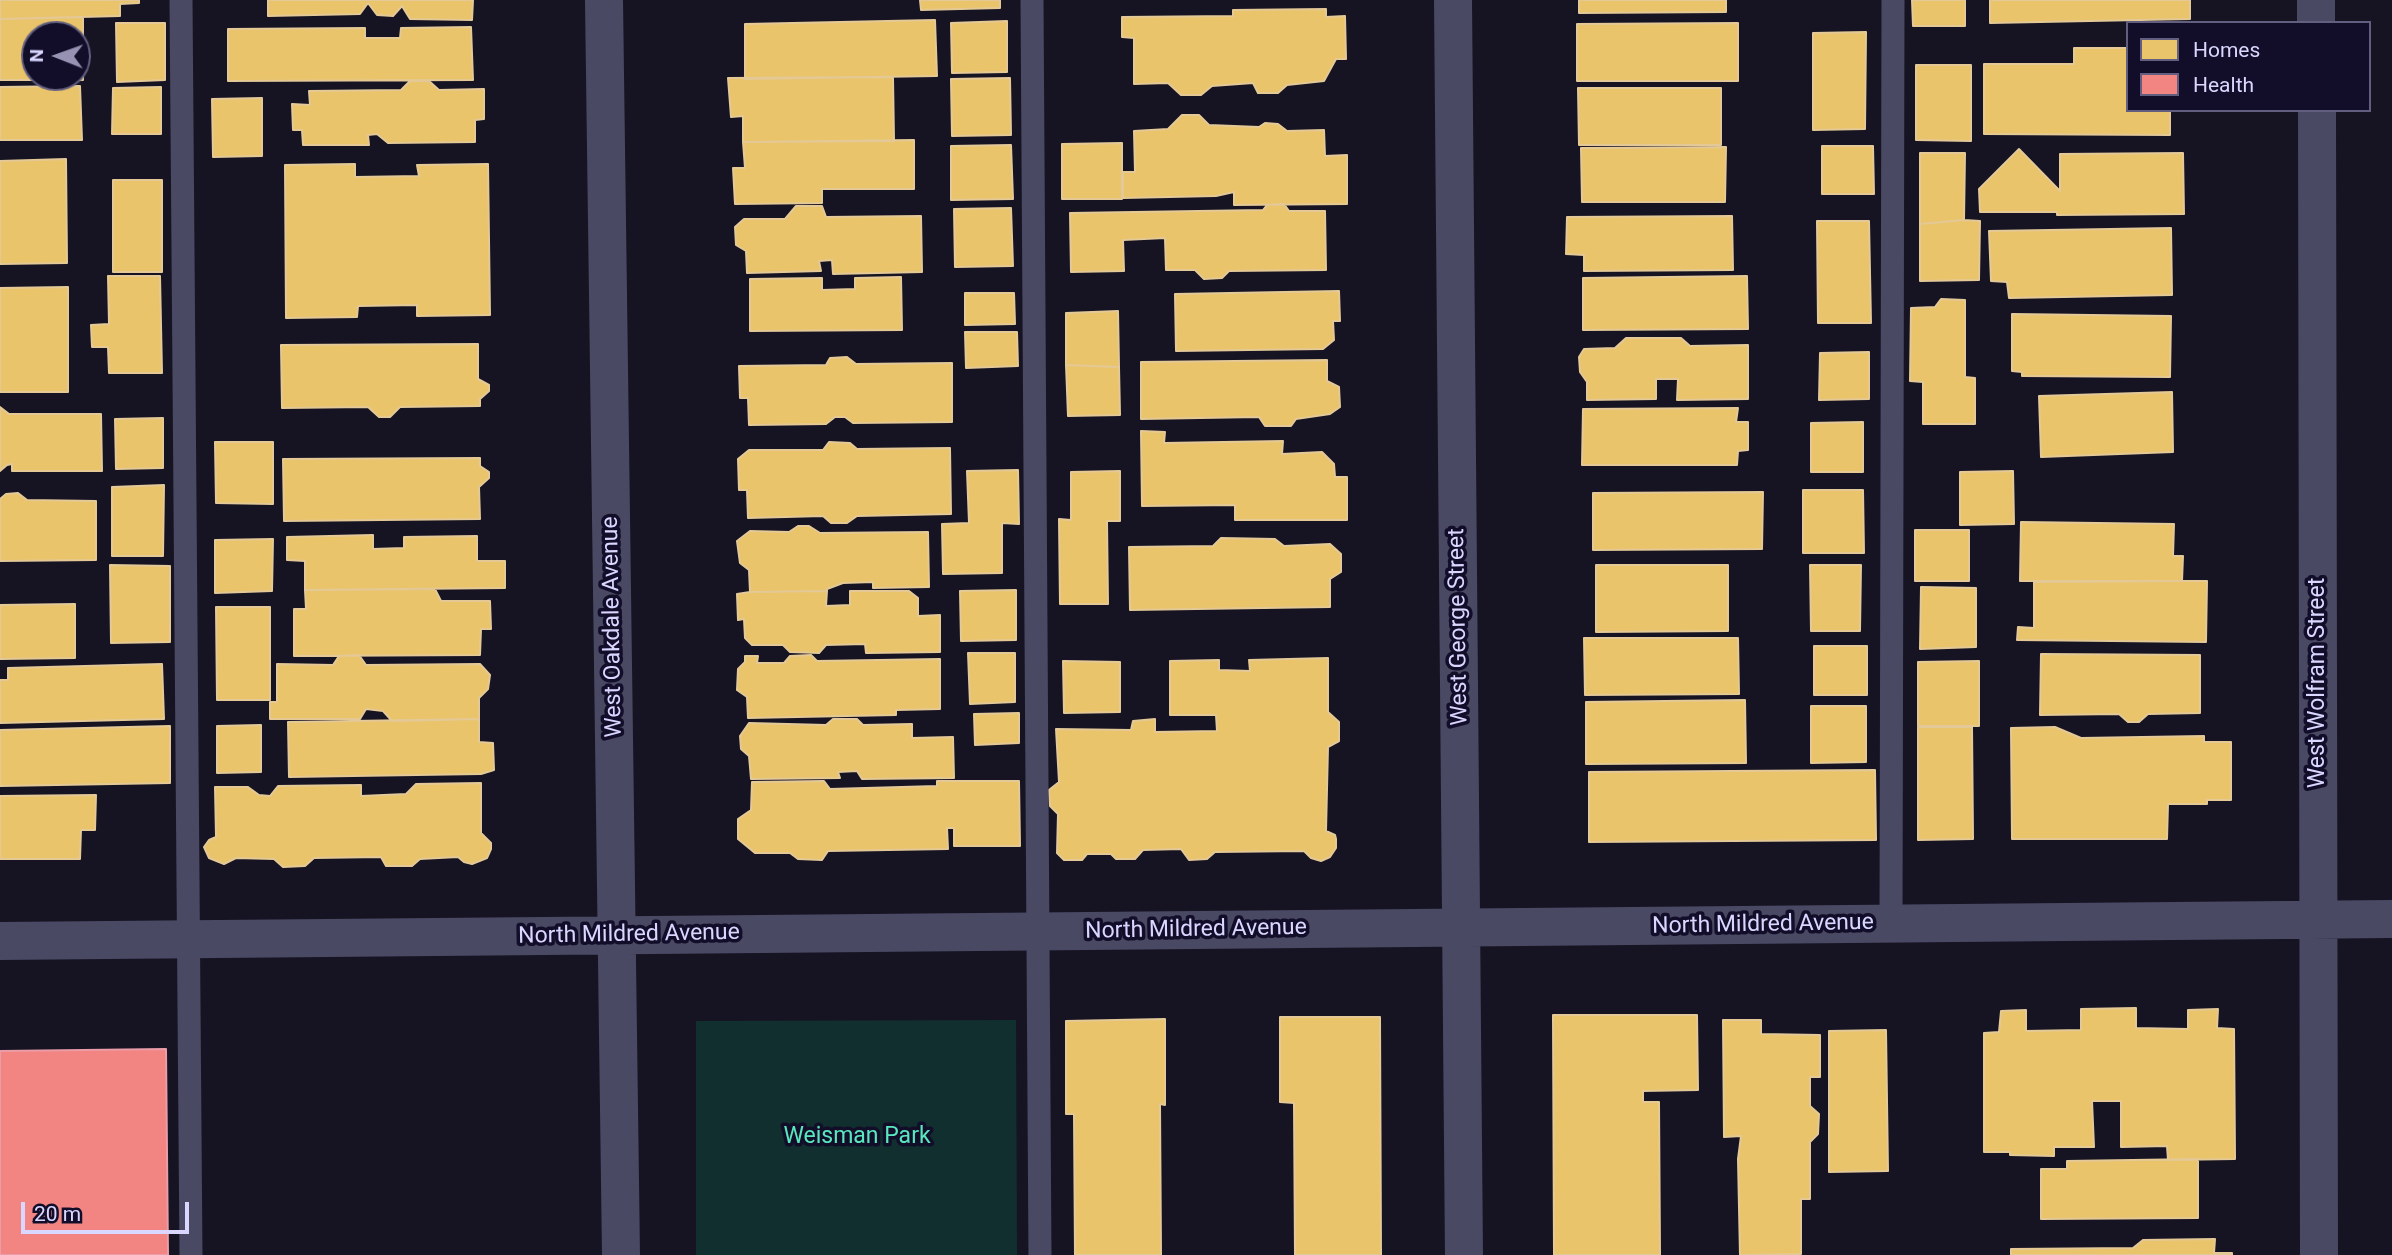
<!DOCTYPE html>
<style>
body{margin:0}
#map{position:relative;width:2392px;height:1255px;overflow:hidden;background:#161423;font-family:Roboto,sans-serif}
canvas{display:block}
.legend{position:absolute;left:2126px;top:21px;width:245px;height:91px;box-sizing:border-box;background:#120e29;border:2px solid #625e7f;margin:0;padding:9px 12px;list-style:none;font-size:21px;color:#d9d6ff}
.legend li{display:flex;align-items:center;gap:14px;height:35px}
.legend b{width:35px;border:2px solid #625e7f}
.north{position:absolute;left:21px;top:21px;width:70px;height:70px;box-sizing:border-box;background:#120e29;border:2px solid #625e7f;border-radius:50%;rotate:271deg;font-size:19px;font-weight:700;line-height:28px;text-align:center;color:#d9d6ff}
.north::after{content:'';display:block;margin:auto;width:24px;height:32px;background:#9592b2;clip-path:polygon(50% 0,100% 100%,50% 72%,0 100%)}
.scale{position:absolute;left:21px;top:1202px;width:168px;height:32px;box-sizing:border-box;border:4px solid #d9d6ff;border-top:0;padding-left:9px;font-size:21px;line-height:24px;white-space:nowrap;color:#d9d6ff;-webkit-text-stroke:5px #120e29;paint-order:stroke}
</style>
<div id="map">
<canvas width="2392" height="1255"></canvas>
<ul class="legend">
<li><b style="height:19px;background:#e9c46a"></b>Homes</li>
<li><b style="height:19px;background:#f28482"></b>Health</li>
</ul>
<div class="north">N</div>
<div class="scale">20 m</div>
</div>
<script>
const g = document.querySelector('canvas').getContext('2d');
g.lineJoin = 'round';
function paint(path, color) {
  g.fillStyle = color;
  g.fill(path, 'evenodd');
}
function trace(path, color, width, dash) {
  g.strokeStyle = color;
  g.lineWidth = width;
  g.lineCap = dash ? 'butt' : 'round';
  g.setLineDash(dash || []);
  g.stroke(path);
}
function label(font, color, halo, rows, align = 'center') {
  g.font = font + ' Roboto,sans-serif';
  g.lineWidth = 7;
  g.setLineDash([]);
  g.textBaseline = 'middle';
  g.strokeStyle = halo;
  g.fillStyle = color;
  for (const [text, x, y, turn = 0] of rows) {
    g.save();
    g.translate(x, y);
    g.rotate((+turn || 0) * Math.PI / 180);
    g.textAlign = isNaN(turn) ? turn : align;
    if (halo) g.strokeText(text, 0, 0);
    g.fillText(text, 0, 0);
    g.restore();
  }
}
paint(new Path2D(`
 M1016,1020L1017,1255H696V1021Z`), '#122f2f');
const homes = new Path2D(`
 M0,0H139V3L120,4V16L0,19Z
 M268,0H473L472,20L410,19L402,6L393,16L377,15L368,3L360,14L268,16Z
 M920,0H1000V8L921,10Z
 M1579,0H1726V12L1579,13Z
 M1912,0H1965V26H1913Z
 M1990,0H2190V19L1990,23Z
 M1326,9V17L1345,16L1346,59H1336L1324,81L1287,85L1278,93H1258L1253,83L1212,86L1201,95H1181L1168,83L1134,84V38L1122,37V17L1233,16V10Z
 M83,17V80H0V19ZM35,35H77V77H35Z
 M935,20L937,76L745,79V24Z
 M1007,21V72L952,73L951,23Z
 M116,23H165V80L117,82Z
 M1738,23V81H1577V24Z
 M471,27L473,80L228,81V29L365,28V38H400L401,28Z
 M1866,32L1865,129L1813,130V33Z
 M2074,48H2128V110H2170V135L1984,134V64H2074Z
 M1916,65H1971V141L1916,140Z
 M893,77L894,141L743,142V116L731,117L728,78Z
 M1010,78L1011,135L952,136L951,79Z
 M410,81H429L439,90L484,89V119L475,120V142L388,143L377,134L368,135L369,145H303L302,130H293L292,104L310,105L309,91L401,90Z
 M80,86L82,140H0V87Z
 M161,87V134H112L113,88Z
 M1578,88H1721V145H1579Z
 M262,98V156L213,157L212,99Z
 M1182,115H1199L1209,125L1259,127L1265,123L1278,124L1287,131L1324,130L1325,156L1347,155V204L1234,205V192L1216,196L1123,198V172H1135L1134,131L1168,129Z
 M914,140V189H822V203L735,204L733,168H745L743,142Z
 M1122,143V199H1062V144Z
 M1011,145L1013,199L951,200V146Z
 M1822,146H1873L1874,194H1822Z
 M1726,147L1725,202H1582L1581,148Z
 M2019,149L2060,191V154L2183,153L2184,214L2057,215V212H1980L1979,189Z
 M1920,153H1965L1964,220L1920,224Z
 M66,159L67,263L0,264V161Z
 M355,164V177L419,176L417,165L488,164L490,315L417,316V305L358,306L357,317L286,318L285,165Z
 M113,180H162V272H113Z
 M1284,204L1289,211H1325L1326,270L1229,271L1222,278L1204,279L1195,270H1166L1165,238L1123,240L1124,271L1071,272L1070,213L1263,210L1267,205Z
 M796,206H822L826,217L921,216L922,272L833,274L832,260L819,261L821,271L747,273L746,251L736,245L735,227L744,219H785Z
 M1011,208L1013,266L955,267L954,209Z
 M1732,216L1733,270L1584,271V255L1566,254L1567,217Z
 M1964,220L1980,221L1979,280L1920,281V224Z
 M1817,221H1869L1871,323H1818Z
 M2171,228L2172,295L2009,298L2007,282L1991,281L1989,231Z
 M108,276H160L162,373H109L108,347H92L91,325L109,324Z
 M1747,276L1748,329L1583,330V278Z
 M901,277L902,330L750,331V279L822,278V290L855,289V278Z
 M68,287V392H0V288Z
 M1339,291L1340,321H1333L1334,340L1323,349L1176,351L1175,294Z
 M965,293H1014L1015,324L965,325Z
 M1941,299L1965,300V377L1975,378V424H1923V382L1910,381L1911,308L1935,307Z
 M1118,311L1119,367L1066,365V313Z
 M2012,314L2171,316L2170,377L2022,376V372L2012,371Z
 M965,332H1017L1018,366L966,368Z
 M1626,338H1681L1690,346L1748,345V399L1677,400L1678,379H1656V399L1587,400V382L1580,372L1579,357L1584,349L1615,348Z
 M478,344V379L489,385V391L480,399V406L400,407L390,417H379L368,407L282,408L281,345Z
 M1869,352V399L1819,400L1820,353Z
 M847,357L856,364L952,363V422L853,423L845,417H835L826,424L749,425L748,398H740L739,366L826,365L830,358Z
 M1327,360V381L1339,387L1340,407L1330,414L1296,419L1291,426H1265L1259,417L1141,419V362Z
 M1066,365L1119,367L1120,415L1068,416Z
 M2172,392L2173,452L2041,457L2039,396Z
 M0,407L9,414H101L102,471H12V464L7,465L0,471Z
 M1738,408L1736,422H1748V450L1738,451L1737,465H1582L1583,409Z
 M163,418V468L116,469L115,419Z
 M1863,422V472H1811V423Z
 M1141,431L1165,432L1164,443L1283,441L1282,454L1322,452L1334,464L1335,477H1347V520H1235V505L1142,506Z
 M215,442H273V504L216,503Z
 M829,442L850,443L857,449L950,448L951,514L857,516L847,523H831L823,516L748,518L747,490H739L738,459L749,450H823Z
 M480,458V466L489,472V478L479,487L480,519L284,521L283,459Z
 M1018,470L1019,524L1002,523V573L943,574L942,524L969,523L967,471Z
 M1120,471V521H1107L1108,604H1060L1059,519L1071,520V472Z
 M2013,471L2014,524L1960,525V472Z
 M164,485L163,556H112V487Z
 M1803,490H1863L1864,553H1803Z
 M1763,492L1762,549L1593,550V493Z
 M18,493L27,500L96,501V560L0,561V499L6,494Z
 M2021,522L2174,524L2173,556H2183L2182,581H2020Z
 M798,526H809L820,533L928,532L929,587L873,588V582L843,583L827,589V591L750,592L749,570L740,563L737,541L750,531L789,532Z
 M1915,530H1969V581H1915Z
 M373,535V549L404,548V537L477,536V561H505V588L305,590V561L287,560V537Z
 M1221,538L1275,539L1284,546L1330,544L1341,554V572L1330,579V607L1130,610L1129,547L1213,546Z
 M273,539L272,591L215,593V540Z
 M110,565L170,566V642L111,643Z
 M1596,565H1728V631L1596,632Z
 M1810,565H1861L1860,631H1811Z
 M2182,581H2207L2206,642L2017,640L2018,627L2034,628V582Z
 M1921,587L1976,588V647L1920,649Z
 M435,589L441,601H490L491,629H481L480,655L294,656V609H306L305,590Z
 M1016,590V640L961,641L960,591Z
 M827,591L826,606L850,605V591H909L918,598V616L940,615V652L866,653L865,644L826,645L819,653L790,652L783,645H752L745,638L744,619L738,620L737,594L750,592Z
 M75,604V658L0,659V605Z
 M216,607H270V700H217Z
 M1584,638H1738L1739,694L1585,695Z
 M1814,646H1867V695H1814Z
 M968,653H1015V702L970,704Z
 M2041,654L2200,655V713L2148,714L2139,722H2128L2119,714L2040,715Z
 M359,655L366,665L480,664L490,675L488,689L479,698V719L392,721L383,711L366,709L360,719H270V702H277V664L333,665L339,656Z
 M811,655L817,661L940,659V709L896,710V715L748,718L747,697L737,690L738,669L745,662V656H758L757,663H784L790,656Z
 M1328,658V712L1339,722V741L1328,747L1326,831L1335,835L1336,839V848L1330,857L1321,861L1311,858L1304,851L1215,852L1207,859L1189,860L1181,849L1143,850L1135,859H1116L1111,854H1087L1082,860H1064L1057,853L1058,814L1050,806L1049,790L1059,782L1056,729L1131,730L1133,721L1155,719V732L1217,731L1216,715H1170V661L1219,660V670L1250,671L1249,660Z
 M1063,661L1120,662V712L1064,713Z
 M1979,661V726H1918V662Z
 M162,664L164,719L0,723V680H8V668Z
 M1745,700L1746,763L1586,764V702Z
 M1811,706H1866V762L1811,763Z
 M1019,713V743L975,745L974,714Z
 M479,719V742L493,743L494,770L481,774L289,777L288,722Z
 M833,719H857L863,725L912,724V738L953,737L954,778L862,779L857,771L838,772L840,778L751,779L749,756L741,749L740,736L749,723L826,725Z
 M261,725V772L217,773V726Z
 M170,726V783L0,786V730Z
 M1918,727H1972L1973,839L1918,840Z
 M2055,727L2081,738L2204,736V742H2231V800H2207V804H2168L2167,839H2012L2011,728Z
 M1875,770L1876,840L1589,842V772Z
 M824,781L830,789L937,786V781H1019L1020,846H954V828H947L948,849L828,851L822,860L798,859L790,853H755L738,839V819L751,810L752,782Z
 M481,783V833L491,843V849L487,858L472,864L464,862L458,857L420,859L412,866H386L381,857L314,858L305,866L283,867L274,859L236,858L224,864L209,858L204,847L209,840L216,837L215,787H248L259,795L270,796L278,786L361,785V796L406,794L416,784Z
 M96,795L95,830H81L80,859H0V796Z
 M2136,1008V1028L2188,1029V1010L2218,1009L2217,1028L2234,1029L2235,1159L2168,1160L2167,1146L2121,1147V1101H2092L2094,1147H2054V1156L2010,1155V1152H1984V1033L1999,1032L2001,1011L2026,1010V1031L2081,1030V1009Z
 M1553,1015H1697L1698,1090L1643,1091V1102H1659L1660,1255H1554Z
 M1280,1017H1380L1381,1255H1295L1294,1103L1280,1102Z
 M1165,1019V1105L1160,1104L1161,1255H1075L1074,1114H1066V1021Z
 M1723,1020H1761V1034L1820,1035V1077H1810V1106L1819,1114L1818,1134L1810,1142V1199H1801V1254L1740,1255L1738,1159L1741,1136L1724,1137Z
 M1886,1030L1888,1171L1829,1172V1031Z
 M2198,1159V1218L2041,1219V1169H2067V1161Z
 M2215,1239L2214,1253H2232V1255H2011V1249L2133,1248L2143,1240Z`);
paint(homes, '#e9c46a');
trace(homes, '#e4c997', 2);
const health = new Path2D(`
 M166,1049L168,1255H0V1051Z`);
paint(health, '#f28482');
trace(health, '#ea9da8', 2);
trace(new Path2D(`
 M181,0L191,1255
 M1032,0L1040,1255
 M1891,923L1893,0`), '#494964', 23);
trace(new Path2D(`
 M604,0L621,1255
 M1453,0L1464,1255
 M2316,0V23
 M2317,110L2319,1255
 M0,941L2392,919`), '#494964', 38);
label('23px', '#d9d6ff', '#120e29', [
 ["West Oakdale Avenue",613,627,-91],
 ["West George Street",1459,627,-91],
 ["West Wolfram Street",2318,683,-90],
 ["North Mildred Avenue",1763,925,-1],
 ["North Mildred Avenue",1196,930,-1],
 ["North Mildred Avenue",629,935,-1]
]);
label('23px', '#59e8be', '#120e29', [
 ["Weisman Park",857,1137]
]);
</script>
